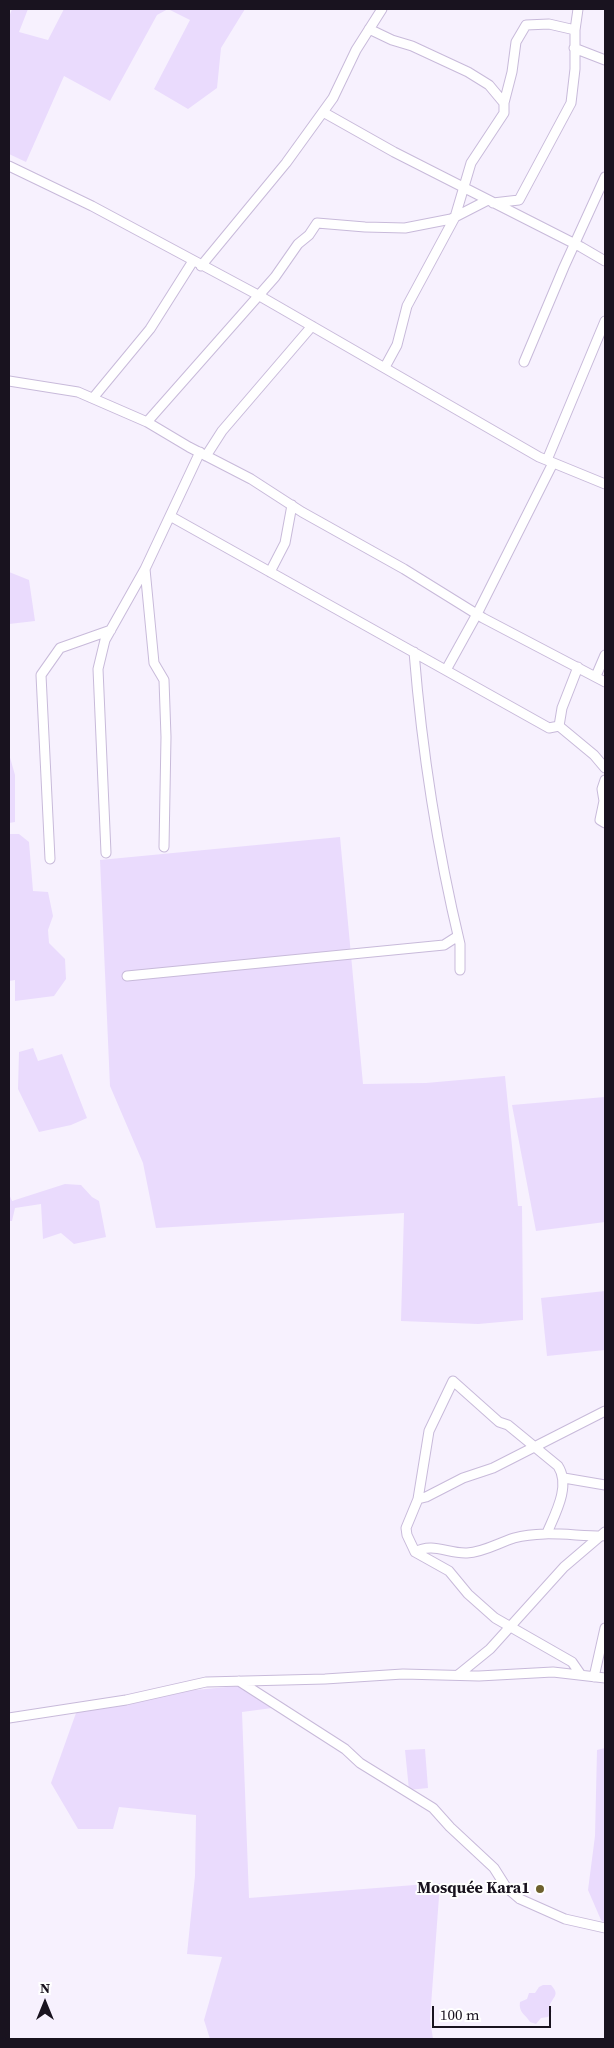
<!DOCTYPE html>
<meta charset="utf-8">
<style>
body{margin:0}
#map{position:relative;width:614px;height:2048px;overflow:hidden;background:#f7f1fe;font-family:"Source Serif 4",serif}
canvas{display:block}
.frame{position:absolute;inset:0;border:10px solid #19131f;pointer-events:none}
.north{position:absolute;left:20px;top:1978px;width:50px;height:50px;-webkit-text-stroke:4px #fff;paint-order:stroke;rotate:0deg;font-size:14px;font-weight:700;line-height:20px;text-align:center;color:#19131f}
.north::after{content:'';display:block;margin:auto;width:18px;height:22px;background:#19131f;clip-path:polygon(50% 0,100% 100%,50% 72%,0 100%)}
.scale{position:absolute;left:432px;top:2006px;width:119px;height:22px;box-sizing:border-box;border:2px solid #19131f;border-top:0;padding-left:6px;font-size:15px;line-height:18px;white-space:nowrap;color:#19131f;-webkit-text-stroke:4px #fff;paint-order:stroke}
</style>
<div id="map">
<canvas width="614" height="2048"></canvas>
<div class="frame"></div>
<div class="north">N</div>
<div class="scale">100 m</div>
</div>
<script>
const g = document.querySelector('canvas').getContext('2d');
g.lineJoin = 'round';
function paint(path, color) {
  g.fillStyle = color;
  g.fill(path, 'evenodd');
}
function trace(path, color, width, dash) {
  g.strokeStyle = color;
  g.lineWidth = width;
  g.lineCap = dash ? 'butt' : 'round';
  g.setLineDash(dash || []);
  g.stroke(path);
}
function label(font, color, halo, rows, align = 'center') {
  g.font = font + ' "Source Serif 4",serif';
  g.lineWidth = 4;
  g.setLineDash([]);
  g.textBaseline = 'middle';
  g.strokeStyle = halo;
  g.fillStyle = color;
  for (const [text, x, y, turn = 0] of rows) {
    g.save();
    g.translate(x, y);
    g.rotate((+turn || 0) * Math.PI / 180);
    g.textAlign = isNaN(turn) ? turn : align;
    if (halo) g.strokeText(text, 0, 0);
    g.fillText(text, 0, 0);
    g.restore();
  }
}
paint(new Path2D(`
 M12,9H28L19,32L48,40L64,9H168L157,15L110,101L64,76L26,162L9,154V17Z
 M168,9H245L221,48L217,88L188,109L154,89L190,20Z
 M9,572L29,580L35,621L9,624Z
 M9,754L15,775V822L9,823Z
 M9,834H19L29,842L33,891L48,892L53,916L48,930L49,943L65,959L66,979L54,996L15,1001V980L9,981Z
 M340,837L363,1084L426,1083L505,1076L518,1206H522L523,1320L478,1324L401,1321L404,1213L156,1228L143,1163L110,1086L100,860Z
 M33,1048L38,1061L62,1054L87,1118L71,1125L39,1132L18,1089L19,1052Z
 M605,1097V1222L536,1231L512,1105Z
 M65,1184L81,1185L92,1197L99,1201L106,1237L74,1244L61,1233L43,1239L41,1204L15,1208L12,1221H9V1194L12,1201Z
 M605,1291V1350L547,1356L541,1298Z
 M238,1686L272,1708L242,1712L249,1898L440,1883L430,2019L433,2039H210L204,2020L222,1957L187,1954L195,1876L196,1815L119,1807L113,1829H78L51,1783L76,1713L184,1691Z
 M605,1748V1923L601,1920L588,1890L595,1836L597,1750Z
 M425,1749L428,1788L409,1790L405,1750Z
 M543,1985H551C561,1996 552,1996 549,2008L552,2011L548,2017L541,2018L536,2024L530,2022C526,2015 518,2012 520,2002L527,1999L529,1993H535L539,1987Z`), '#eadbfd');
const minor = new Path2D(`
 M369,29L392,40L412,46L468,72L489,85L504,103
 M574,48L605,60
 M323,112L394,152L581,247L605,261
 M9,166L92,206L258,295L539,457L605,484
 M493,203L519,200L571,103L575,69V30L578,9
 M201,266L286,163L333,98L356,50L382,9
 M524,362L564,267L605,177
 M385,367L397,345L407,306L455,217L471,163L504,113V103L512,72L516,42L526,25L549,24L575,30
 M9,381L78,392L147,422L189,447L251,479L302,512L404,569L483,618L605,682
 M93,398L150,329L193,261
 M147,422L275,277L298,244L309,235L317,223L365,227L405,228L451,219L488,200
 M206,456L222,431L312,326
 M547,460L605,321
 M170,516L549,728L559,726
 M270,572L285,543L292,505
 M414,652C422,751 437,848 460,944V970
 M578,667L562,708L559,726L594,755L605,768
 M446,670L477,614L553,463
 M596,676L605,655
 M605,780L602,789L604,801L600,820L605,823
 M164,847L166,737L164,680L154,663L145,569L200,452
 M106,853L98,669L105,640L145,569
 M50,859L41,675L60,648L111,630
 M127,976L444,945L458,936
 M564,1478L605,1485
 M418,1499L429,1431L453,1381L499,1422L508,1425L558,1466C571,1486 555,1514 547,1533
 M415,1552C433,1542 448,1554 467,1553C484,1552 498,1543 514,1538C543,1530 573,1536 602,1536
 M458,1675L490,1649L564,1567L605,1532
 M581,1675L572,1662L495,1618L468,1594L449,1571L415,1552L407,1535L406,1528L418,1499L426,1497L463,1478L493,1468L605,1411
 M594,1677L605,1628
 M239,1681L345,1749L360,1763L433,1808L450,1827L494,1868L506,1887L520,1899L565,1919L605,1928
 M9,1718L126,1700L206,1682L325,1679L403,1674L479,1676L553,1672L605,1678`);
trace(minor, '#c8bada', 11);
trace(minor, '#fff', 9);
for (const [x, y, r, color] of [
 [540,1889,5,"#6e612e"]
]) {
  const dot = new Path2D();
  dot.arc(x, y, r, 0, 2 * Math.PI);
  g.fillStyle = color;
  g.fill(dot);
  trace(dot, '#fff', 2);
}
label('bold 16px', '#19131f', '#fff', [
 ["Mosquée Kara1",530,1889]
], 'right');
</script>
